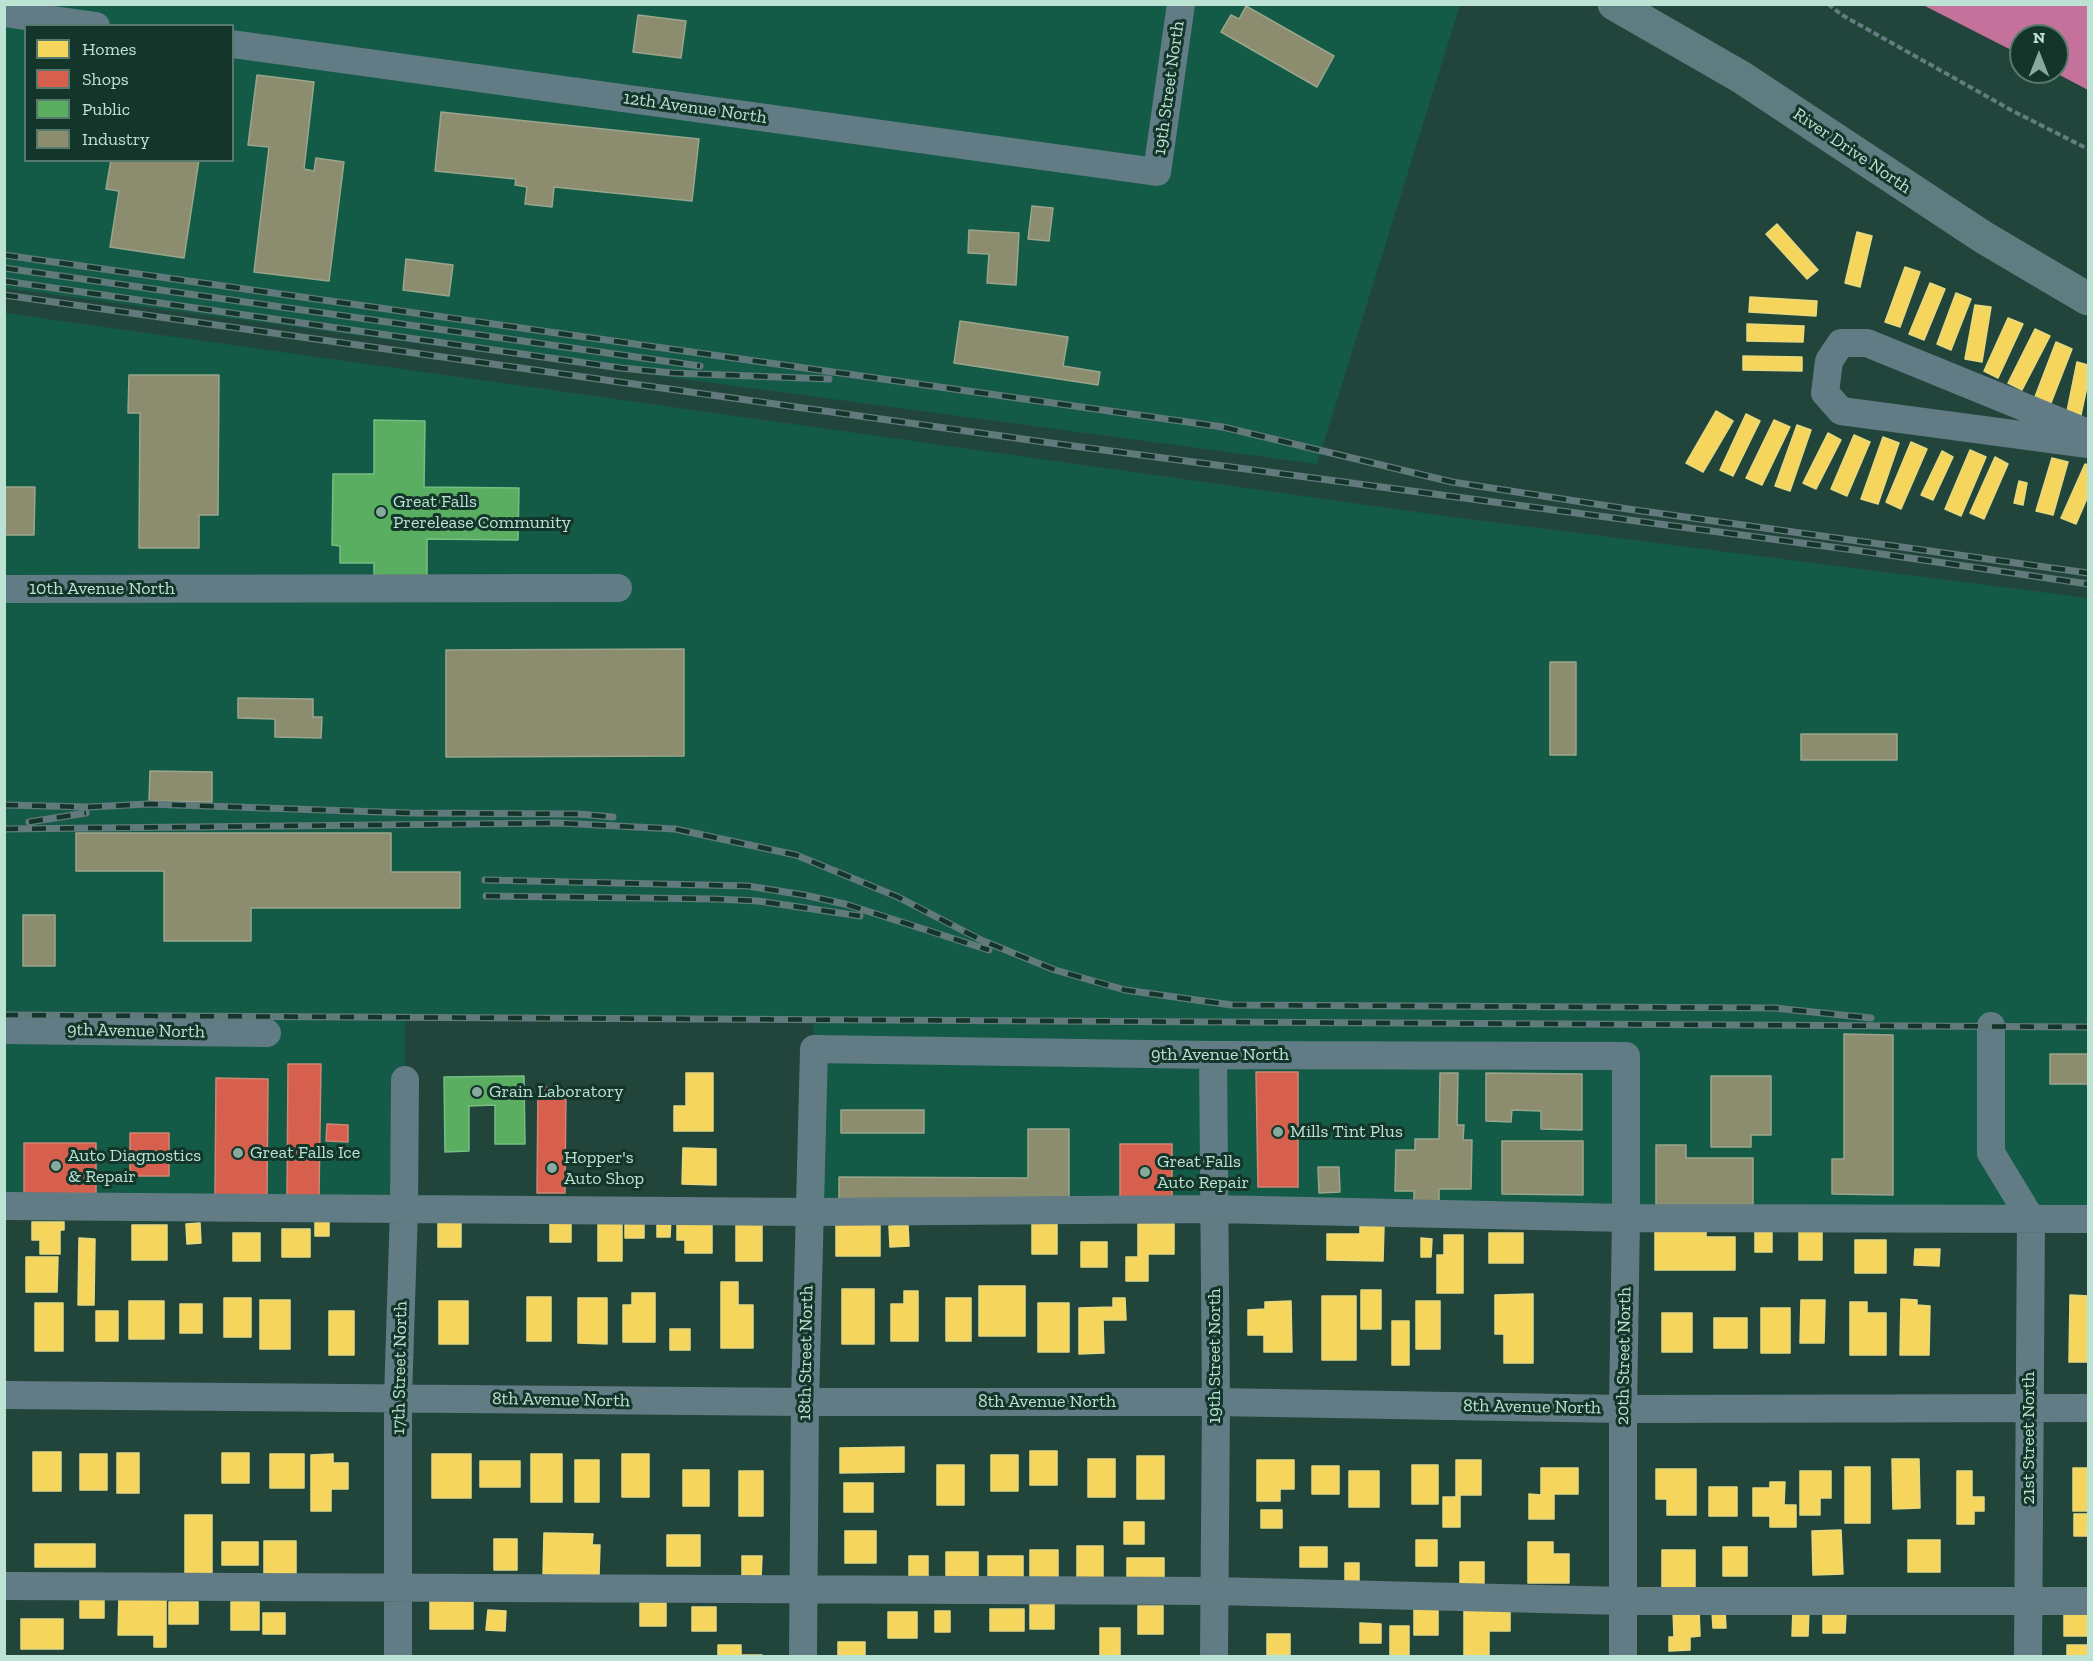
<!DOCTYPE html>
<style>
body{margin:0}
#map{position:relative;width:2093px;height:1661px;overflow:hidden;background:#22453b;font-family:"Zilla Slab",serif}
canvas{display:block}
.frame{position:absolute;inset:0;border:6px solid #bce2d3;pointer-events:none}
.legend{position:absolute;left:24px;top:24px;width:210px;height:138px;box-sizing:border-box;background:#13352a;border:2px solid #577a6e;margin:0;padding:8px 10px;list-style:none;font-size:18px;color:#bce2d3}
.legend li{display:flex;align-items:center;gap:12px;height:30px}
.legend b{width:30px;border:2px solid #577a6e}
.north{position:absolute;left:2009px;top:24px;width:60px;height:60px;box-sizing:border-box;background:#13352a;border:2px solid #577a6e;border-radius:50%;rotate:0deg;font-size:16px;font-weight:700;line-height:24px;text-align:center;color:#bce2d3}
.north::after{content:'';display:block;margin:auto;width:21px;height:27px;background:#86ab9e;clip-path:polygon(50% 0,100% 100%,50% 72%,0 100%)}
</style>
<div id="map">
<canvas width="2093" height="1661"></canvas>
<div class="frame"></div>
<ul class="legend">
<li><b style="height:16px;background:#f6d55c"></b>Homes</li>
<li><b style="height:16px;background:#d6604d"></b>Shops</li>
<li><b style="height:16px;background:#5aae61"></b>Public</li>
<li><b style="height:16px;background:#8c8c6e"></b>Industry</li>
</ul>
<div class="north">N</div>
</div>
<script>
const g = document.querySelector('canvas').getContext('2d');
g.lineJoin = 'round';
function paint(path, color) {
  g.fillStyle = color;
  g.fill(path, 'evenodd');
}
function trace(path, color, width, dash) {
  g.strokeStyle = color;
  g.lineWidth = width;
  g.lineCap = dash ? 'butt' : 'round';
  g.setLineDash(dash || []);
  g.stroke(path);
}
function label(font, color, halo, rows, align = 'center') {
  g.font = font + ' "Zilla Slab",serif';
  g.lineWidth = 6;
  g.setLineDash([]);
  g.textBaseline = 'middle';
  g.strokeStyle = halo;
  g.fillStyle = color;
  for (const [text, x, y, turn = 0] of rows) {
    g.save();
    g.translate(x, y);
    g.rotate((+turn || 0) * Math.PI / 180);
    g.textAlign = isNaN(turn) ? turn : align;
    if (halo) g.strokeText(text, 0, 0);
    g.fillText(text, 0, 0);
    g.restore();
  }
}
paint(new Path2D(`
 M5,5H1460L1317,464L5,288ZM26,26H232V160H26Z
 M5,313L1445,516L2088,598V1219L809,1212L814,1019L405,1017L404,1208L5,1206Z`), '#145b47');
paint(new Path2D(`
 M1923,5H2088V90L2054,72H2057V36H2021V55Z`), '#c4719b');
const homes = new Path2D(`
 M1777,224L1818,270L1807,279L1766,234Z
 M1857,232L1872,236L1860,287L1845,283Z
 M1905,267L1920,272L1900,327L1885,322Z
 M1930,283L1945,289L1924,340L1909,334Z
 M1956,293L1971,299L1951,350L1937,344Z
 M1750,297L1817,301L1816,316L1749,312Z
 M1975,305L1991,307L1982,362L1965,359Z
 M2008,318L2023,324L1998,378L1984,371Z
 M1747,324L1804,326L1803,342L1747,341Z
 M2035,329L2050,336L2022,390L2008,383Z
 M2056,342L2072,349L2049,408L2033,402Z
 M1743,356L1802,357V371L1743,370Z
 M2077,362L2088,365V382L2079,424L2065,421Z
 M1716,411L1733,421L1703,472L1686,463Z
 M1746,414L1760,421L1733,476L1720,470Z
 M1774,420L1790,427L1762,485L1746,478Z
 M1797,425L1811,430L1790,491L1775,486Z
 M1828,433L1841,440L1816,489L1803,483Z
 M1854,435L1870,442L1847,496L1831,489Z
 M1883,437L1899,443L1878,504L1861,499Z
 M1911,442L1927,449L1901,509L1886,502Z
 M1970,450L1986,457L1961,516L1945,509Z
 M1942,451L1953,457L1933,500L1921,495Z
 M1995,457L2008,464L1984,519L1970,513Z
 M2052,458L2068,462L2053,515L2036,511Z
 M2085,464L2088,465V496L2076,524L2061,518Z
 M2019,481L2027,483L2023,505L2014,503Z
 M686,1073H713V1131H674V1106H686Z
 M683,1148L716,1149V1185L682,1184Z
 M657,1217L671,1218L670,1237H657Z
 M550,1220H571V1242H550Z
 M315,1221H329V1236H315Z
 M677,1221H712V1253H685V1240H677Z
 M32,1222H64V1230H60V1254H40V1240H32Z
 M438,1222H461V1247H438Z
 M598,1222H622V1261H598Z
 M625,1222H644V1238H625Z
 M200,1223L201,1243L187,1244L186,1224Z
 M736,1223H762V1261H736Z
 M1032,1223H1057V1254H1032Z
 M836,1224H880V1256H836Z
 M1138,1224H1174V1254H1148V1281H1126V1257H1138Z
 M132,1225H167V1260H132Z
 M908,1225L909,1246L890,1247L889,1226Z
 M1360,1226H1384L1383,1261L1327,1260V1234H1360Z
 M282,1229H310V1257H282Z
 M1655,1229H1706V1237H1735V1270H1655Z
 M1799,1231H1822V1260H1799Z
 M1755,1232H1772V1252H1755Z
 M233,1233H260V1261H233Z
 M1489,1233H1523V1263H1489Z
 M1444,1235H1463V1293H1437V1255H1444Z
 M79,1238L95,1239L94,1305H78Z
 M1421,1238L1432,1239L1431,1257H1421Z
 M1855,1240H1886V1273H1855Z
 M1081,1242H1107V1267H1081Z
 M1915,1249H1940L1939,1266L1914,1265Z
 M26,1257H58L57,1292H26Z
 M721,1282H738V1305H753V1348H721Z
 M979,1286H1025V1336H979Z
 M842,1289H874V1344H842Z
 M1361,1290H1381V1329H1361Z
 M904,1291H918V1341H891V1304H904Z
 M632,1293H655V1342H623V1305H632Z
 M1533,1294V1363H1504V1334H1495V1295Z
 M2070,1295L2088,1296V1362H2069Z
 M1322,1296H1356V1360H1322Z
 M527,1297H551V1341H527Z
 M224,1298H251V1337H224Z
 M578,1298H607V1344L578,1343Z
 M946,1298H971V1341H946Z
 M1113,1298H1125L1126,1320H1103L1104,1353L1079,1354V1308L1113,1307Z
 M1901,1299L1917,1300V1305L1930,1306L1929,1355H1900Z
 M260,1300H290V1349H260Z
 M1801,1300H1825L1824,1343H1800Z
 M129,1301H164V1339H129Z
 M439,1301H468V1344H439Z
 M1291,1301L1292,1352H1264V1335H1248V1310L1265,1309V1302Z
 M1416,1301H1440V1349H1416Z
 M1850,1302H1867V1313H1886V1355H1850Z
 M35,1303H63V1351H35Z
 M1038,1303H1069V1352H1038Z
 M180,1304H202V1333H180Z
 M1761,1308H1790V1353H1761Z
 M96,1311H118V1341H96Z
 M329,1311H354V1355H329Z
 M1662,1313H1692V1352H1662Z
 M1714,1318H1747V1348H1714Z
 M1392,1321H1409V1365H1392Z
 M670,1329H690V1350H670Z
 M904,1447V1472L840,1473V1448Z
 M1030,1451H1057V1485H1030Z
 M33,1452H61V1491H33Z
 M117,1453H139V1493H117Z
 M222,1453H249V1483H222Z
 M80,1454H107V1490H80Z
 M270,1454H304V1488H270Z
 M333,1454V1463H348V1489H331V1511H311V1455Z
 M432,1454H471V1498H432Z
 M531,1454H562V1502H531Z
 M622,1454H649V1497H622Z
 M991,1455H1018V1491H991Z
 M1137,1456H1164V1499H1137Z
 M1088,1459H1115V1497H1088Z
 M1892,1459H1919L1920,1508L1893,1509Z
 M575,1460H599V1502H575Z
 M1257,1460H1294V1489H1280V1501H1257Z
 M1456,1460H1481V1495H1460V1527H1443V1497H1456Z
 M480,1461H520V1487H480Z
 M937,1465H964V1505H937Z
 M1412,1465H1438V1504H1412Z
 M1312,1466H1339V1494H1312Z
 M1845,1467H1870V1523H1845Z
 M1541,1468H1578V1494H1554V1519H1529V1494L1541,1495Z
 M2073,1468H2088V1511H2073Z
 M1656,1469H1696V1515H1667V1499H1656Z
 M683,1470H709V1506H683Z
 M739,1471H763V1516H739Z
 M1349,1471H1379V1507H1349Z
 M1800,1471H1831V1498H1820V1515H1800Z
 M1957,1471H1972V1497H1984V1511H1974V1524H1957Z
 M1770,1482H1785L1784,1505H1796V1527H1770V1516H1753V1488H1770Z
 M844,1483H873V1512H844Z
 M1709,1487H1737V1516H1709Z
 M1261,1510H1282V1528H1261Z
 M2074,1514H2088V1536H2074Z
 M185,1515H212V1574H185Z
 M1124,1522H1144V1544H1124Z
 M1841,1530L1843,1574L1813,1575L1812,1531Z
 M845,1531H876V1563H845Z
 M544,1533L593,1534L592,1545H600L599,1575L543,1574Z
 M667,1535H700V1566H667Z
 M494,1539H517V1570H494Z
 M1416,1540H1437V1566H1416Z
 M1908,1540H1940V1572H1908Z
 M264,1541H296V1574H264Z
 M222,1542H258V1565H222Z
 M1528,1542H1553V1554H1569V1583H1528Z
 M35,1544H95V1567H35Z
 M1077,1546H1103V1584H1077Z
 M1300,1547H1327V1567H1300Z
 M1723,1547H1747V1576H1723Z
 M1030,1550H1058V1577H1030Z
 M1662,1550H1695V1589H1662Z
 M946,1552H978V1577H946Z
 M742,1556H762L761,1578H742Z
 M909,1556H928V1584H909Z
 M988,1556H1023V1581H988Z
 M1127,1558H1164V1584H1127Z
 M1460,1562H1484V1590H1460Z
 M1345,1563H1359V1583H1345Z
 M80,1597H104V1618H80Z
 M119,1598H166V1647H154V1635H118Z
 M430,1599H473V1629H430Z
 M169,1602H198V1624H169Z
 M231,1602H259V1630H231Z
 M640,1603H666V1626H640Z
 M1030,1603H1054V1629H1030Z
 M1138,1606H1163V1634H1138Z
 M1464,1606H1510V1631H1489V1656H1464Z
 M692,1607H716V1631H692Z
 M1414,1607H1438V1635H1414Z
 M990,1609H1024V1631H990Z
 M1699,1609L1700,1636L1690,1637V1650L1669,1651V1637H1674L1673,1610Z
 M1793,1609H1809L1808,1636H1792Z
 M488,1610L506,1611L505,1631L486,1630Z
 M935,1611H950V1632H935Z
 M1712,1611H1725L1726,1628H1713Z
 M888,1612H917V1638H888Z
 M1823,1612H1846L1845,1633H1823Z
 M263,1613H285V1634H263Z
 M2064,1613H2088V1636H2064Z
 M21,1619H63V1649H21Z
 M1360,1623L1381,1624V1643H1360Z
 M1390,1626H1409V1656H1390Z
 M1100,1628H1120V1656H1100Z
 M1267,1634H1290V1655H1267Z
 M838,1642H865V1656H838Z
 M718,1645H741V1655H762V1656H718Z
 M2067,1645H2088V1656H2067Z`);
paint(homes, '#f6d55c');
trace(homes, '#e5d980', 1.5);
const shops = new Path2D(`
 M288,1064H321L319,1196H287Z
 M1256,1072H1298V1187H1258Z
 M216,1078L268,1079L267,1195H215Z
 M538,1087L566,1088L565,1193H537Z
 M327,1124L348,1125V1142L326,1141Z
 M130,1133H169V1176H130Z
 M24,1143H96V1195H24Z
 M1120,1144H1172V1205H1120Z`);
paint(shops, '#d6604d');
trace(shops, '#ce8775', 1.5);
const public = new Path2D(`
 M374,420L425,421L424,487L519,488L518,540L427,539V580H374V563H340V546L332,545L333,474H374Z
 M524,1076L525,1144H495V1105L469,1106V1151L445,1152L444,1077Z`);
paint(public, '#5aae61');
trace(public, '#77be83', 1.5);
const industry = new Path2D(`
 M1246,6L1334,56L1317,87L1221,32L1231,15L1239,19Z
 M638,15L686,21L681,58L633,52Z
 M257,75L314,82L304,169L314,171L316,158L344,162L329,281L254,272L269,147L248,145Z
 M441,112L699,139L692,201L554,187L552,207L525,204L527,187L515,185L516,179L435,171Z
 M111,160H199L184,258L110,247L119,191L106,189Z
 M1032,206L1053,208L1049,241L1028,239Z
 M969,230L1019,233L1016,285L987,283L989,254L968,253Z
 M406,259L453,265L449,296L403,290Z
 M960,321L1068,337L1063,366L1100,372L1098,385L954,363Z
 M129,375H219L218,515H199V548H139L140,413H128Z
 M4,487H35L34,535H4Z
 M684,649V756L446,757V650Z
 M1550,662H1576V755H1550Z
 M238,698L313,699V717H322L321,738L275,737V719L238,718Z
 M1801,734H1897V760H1801Z
 M150,771L212,772V802L149,801Z
 M76,833H391V872H460V908H251V941H164V871H76Z
 M23,915H55V966H23Z
 M1844,1034L1893,1035V1195L1832,1194V1159H1844Z
 M2050,1054H2088V1084H2050Z
 M1440,1073H1458L1457,1125H1464L1463,1140H1472L1471,1189H1439V1204H1414V1191H1395L1396,1150H1415V1139H1439Z
 M1486,1073L1582,1074V1130L1541,1129V1111L1512,1110L1511,1122L1486,1121Z
 M1711,1076H1771V1135H1751V1147H1711Z
 M841,1110H924V1133H841Z
 M1028,1129H1069V1205L839,1204V1177L1028,1178Z
 M1502,1141H1583V1195L1502,1194Z
 M1656,1145H1686V1158H1753V1209H1656Z
 M1318,1167H1339L1340,1192L1319,1193Z`);
paint(industry, '#8c8c6e');
trace(industry, '#9aa68c', 1.5);
trace(new Path2D(`
 M1828,4L1842,15L2011,110L2088,149`), '#647c7f', 4, [6, 3]);
trace(new Path2D(`
 M4,13L96,26
 M232,44L1157,172L1181,4
 M2088,433L1867,343H1841L1829,361L1825,393L1841,411L2088,444
 M4,589L618,588
 M1991,1026V1153L2031,1219L2028,1656
 M4,1030L267,1033
 M1213,1055L1216,1402L1214,1656
 M4,1206L809,1212L1214,1209L1626,1218L2088,1219
 M4,1395L805,1402H1216L1623,1409L2088,1408
 M4,1586L1215,1591L1623,1601H2088
 M398,1656V1398L404,1208L405,1080
 M803,1656L805,1402L814,1049L1213,1055L1626,1056V1218L1623,1409V1656`), '#627c85', 28);
trace(new Path2D(`
 M1614,4L1741,77L1983,237L2088,299`), '#5f7c81', 33);
const rail = new Path2D(`
 M4,255L1223,427L1452,482L1628,509L2088,573
 M4,268L700,366
 M4,281L621,368L673,373L829,379
 M4,295L1051,443L1854,550L2088,584
 M4,805L89,807L148,804L410,813L578,814L613,817
 M29,822L86,813
 M4,829L559,823L675,829L796,855L898,897L981,940L1055,970L1125,990L1232,1005L1774,1008L1871,1018
 M485,880L748,886L804,895L845,904L989,950
 M486,896L714,899L758,901L860,916
 M4,1015L2088,1027`);
trace(rail, '#627a7c', 7);
trace(rail, '#13352a', 4.5, [14]);
for (const [x, y, r, color] of [
 [381,512,6,"#86ab9e"],
 [477,1092,6,"#86ab9e"],
 [1278,1132,6,"#86ab9e"],
 [238,1153,6,"#86ab9e"],
 [56,1166,6,"#86ab9e"],
 [552,1168,6,"#86ab9e"],
 [1145,1172,6,"#86ab9e"]
]) {
  const dot = new Path2D();
  dot.arc(x, y, r, 0, 2 * Math.PI);
  g.fillStyle = color;
  g.fill(dot);
  trace(dot, '#13352a', 2);
}
label('18px', '#bce2d3', '#13352a', [
 ["19th Street North",1169,88,-82],
 ["12th Avenue North",695,108,8],
 ["River Drive North",1852,151,34],
 ["10th Avenue North",102,589],
 ["9th Avenue North",136,1031,1],
 ["9th Avenue North",1220,1055],
 ["18th Street North",806,1353,-89],
 ["19th Street North",1215,1356,-90],
 ["20th Street North",1624,1356,-89],
 ["17th Street North",400,1368,-89],
 ["8th Avenue North",561,1400,1],
 ["8th Avenue North",1047,1402],
 ["8th Avenue North",1532,1407,1],
 ["21st Street North",2029,1438,-90]
]);
label('18px', '#bce2d3', '#13352a', [
 ["Great Falls",393,502],
 ["Prerelease Community",393,523],
 ["Grain Laboratory",489,1092],
 ["Mills Tint Plus",1290,1132],
 ["Great Falls Ice",250,1153],
 ["Auto Diagnostics",68,1156],
 ["& Repair",68,1177],
 ["Hopper's",564,1158],
 ["Auto Shop",564,1179],
 ["Great Falls",1157,1162],
 ["Auto Repair",1157,1183]
], 'left');
</script>
